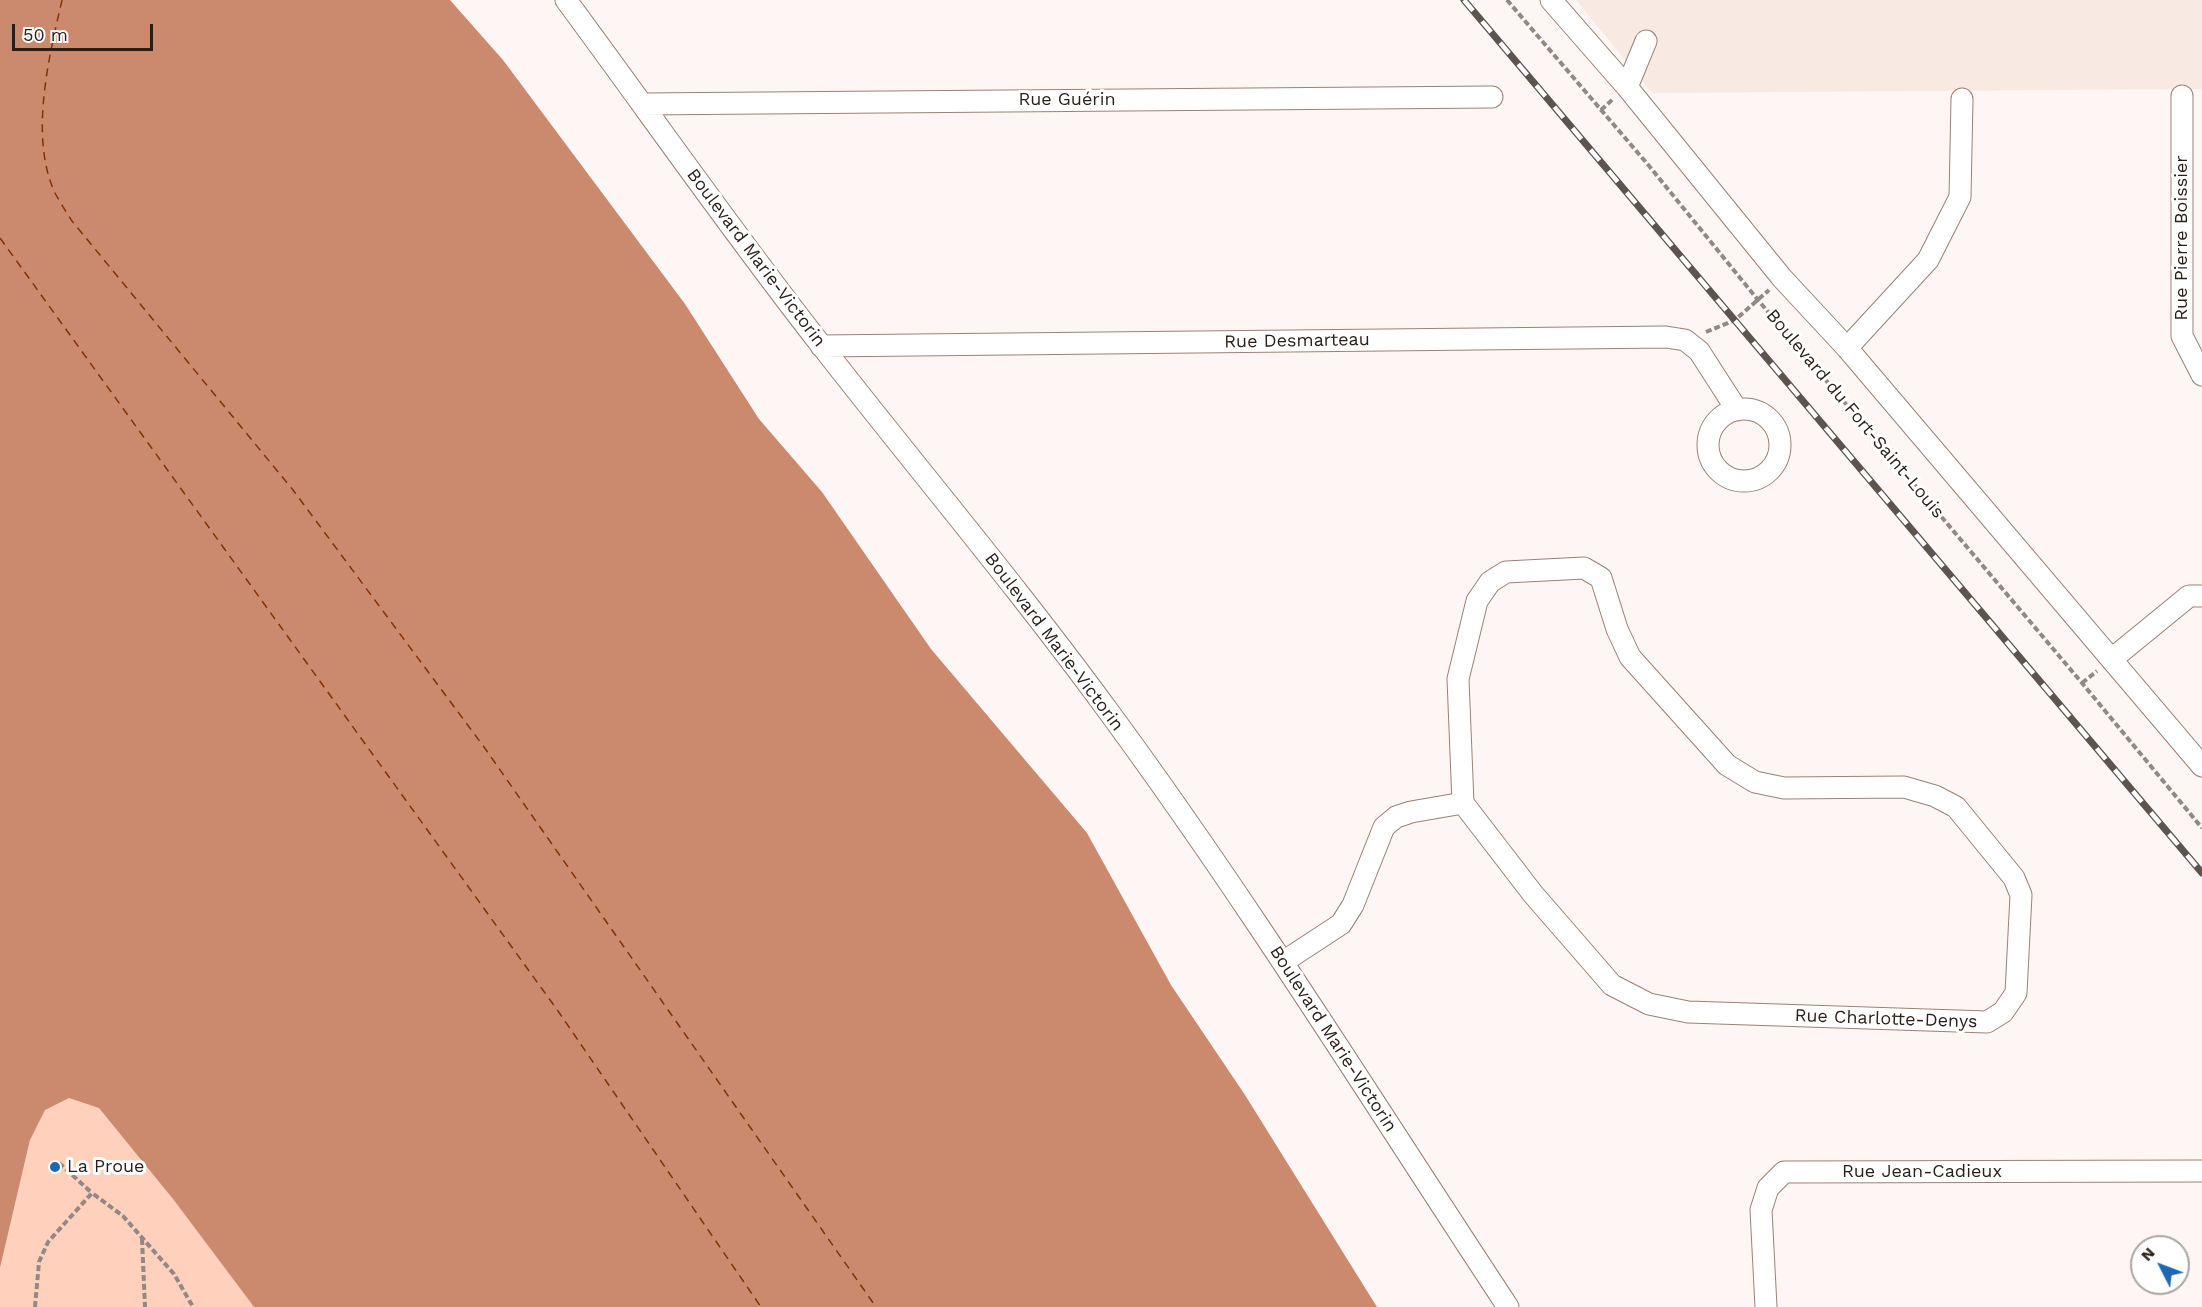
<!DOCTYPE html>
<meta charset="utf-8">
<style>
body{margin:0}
#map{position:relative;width:2202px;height:1307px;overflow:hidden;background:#fdf6f4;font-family:"Work Sans",sans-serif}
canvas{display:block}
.north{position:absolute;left:2130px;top:1235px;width:60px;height:60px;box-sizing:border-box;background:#fff;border:2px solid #a9a5a3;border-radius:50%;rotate:312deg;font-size:16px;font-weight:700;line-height:24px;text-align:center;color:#291e19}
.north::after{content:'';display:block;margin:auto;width:21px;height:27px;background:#1e66b6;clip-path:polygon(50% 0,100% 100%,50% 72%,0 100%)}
.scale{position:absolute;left:12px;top:24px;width:141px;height:27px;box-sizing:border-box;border:3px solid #291e19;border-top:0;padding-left:8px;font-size:18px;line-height:21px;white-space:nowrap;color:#291e19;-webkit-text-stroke:4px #fff;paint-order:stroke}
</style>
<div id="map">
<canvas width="2202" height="1307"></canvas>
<div class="north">N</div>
<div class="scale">50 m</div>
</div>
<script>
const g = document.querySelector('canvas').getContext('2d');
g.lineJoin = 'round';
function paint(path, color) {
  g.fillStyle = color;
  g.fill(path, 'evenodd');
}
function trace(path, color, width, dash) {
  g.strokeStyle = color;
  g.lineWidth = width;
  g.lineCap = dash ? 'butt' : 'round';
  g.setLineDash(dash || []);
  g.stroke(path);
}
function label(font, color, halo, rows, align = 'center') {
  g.font = font + ' "Work Sans",sans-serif';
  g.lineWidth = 6;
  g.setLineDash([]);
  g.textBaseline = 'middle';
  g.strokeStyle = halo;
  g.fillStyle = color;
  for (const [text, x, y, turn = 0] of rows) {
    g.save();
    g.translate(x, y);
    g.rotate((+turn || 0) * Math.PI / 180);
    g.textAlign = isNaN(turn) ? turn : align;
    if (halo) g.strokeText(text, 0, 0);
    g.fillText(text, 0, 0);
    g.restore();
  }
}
paint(new Path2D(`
 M1576,0H2202V89L1652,93Z`), '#f9e9e3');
paint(new Path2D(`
 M0,949L173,1199L254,1307H0V1268L30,1140Z`), '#ffd1bd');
paint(new Path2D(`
 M0,0H450L503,60L685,304L759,419L822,492L931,649L1087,833L1171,985L1245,1095L1377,1307H254L173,1199L99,1108L69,1098L45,1110L30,1140L0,1268Z`), '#cb8a6e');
trace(new Path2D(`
 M62,0C49,57 29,137 55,193C60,202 66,212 72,221L293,490L484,747L876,1307
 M0,238L558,1011L761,1307`), '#813306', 1.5, [8, 6]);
const minor = new Path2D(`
 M566,0C651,115 733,233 821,345C916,467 1015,584 1106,708C1249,902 1376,1107 1508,1307
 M1551,0L1627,87L1782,278L1847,348L2202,766
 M1627,87L1646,41
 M2182,96V336L2202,375
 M642,104L1492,97
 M821,346L1666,337L1685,340L1699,351L1737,410
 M1847,348L1928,260L1960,197L1962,99
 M1708 445a36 36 0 1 1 72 0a36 36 0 1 1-72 0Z
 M1584,568L1601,578L1617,629L1630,657L1727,765L1755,782L1784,788L1904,787L1935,796L1956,807L2014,878L2021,895L2016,993L2003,1012L1987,1022L1688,1012L1649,1004L1612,985L1533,894L1463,803L1458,679L1477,601L1490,582L1506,572Z
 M2112,659L2189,596H2202
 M1283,962L1341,924L1353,905L1384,827L1396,817L1411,812L1463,803
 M1766,1307L1761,1210L1768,1188L1784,1172L2202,1171`);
trace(minor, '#9d8175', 23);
trace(new Path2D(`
 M1507,0L1650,167L1758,300L2082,683L2202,828
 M1601,110L1613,99
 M1706,332L1735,320L1769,290
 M2082,683L2097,671
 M59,1163L92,1193
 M142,1239L145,1307
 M35,1307L39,1262L48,1242L92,1193L123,1216L174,1274L193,1307`), '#928985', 4, [6, 3]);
trace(minor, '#fff', 21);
const rail = new Path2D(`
 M1464,0L2202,873`);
trace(rail, '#5e544f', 7);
trace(rail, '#fff', 4.5, [14]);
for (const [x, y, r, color] of [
 [55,1167,6,"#1e66b6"]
]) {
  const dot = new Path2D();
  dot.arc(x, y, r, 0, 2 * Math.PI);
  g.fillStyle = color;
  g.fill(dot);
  trace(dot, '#fff', 2);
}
label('18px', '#291e19', '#fff', [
 ["Rue Guérin",1067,100],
 ["Rue Pierre Boissier",2182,238,-90],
 ["Boulevard Marie-Victorin",756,258,53],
 ["Rue Desmarteau",1297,341,-1],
 ["Boulevard du Fort-Saint-Louis",1855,414,50],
 ["Boulevard Marie-Victorin",1054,642,53],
 ["Rue Charlotte-Denys",1886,1019,2],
 ["Boulevard Marie-Victorin",1333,1039,57],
 ["Rue Jean-Cadieux",1922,1172]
]);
label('18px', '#291e19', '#fff', [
 ["La Proue",67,1167]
], 'left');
</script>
